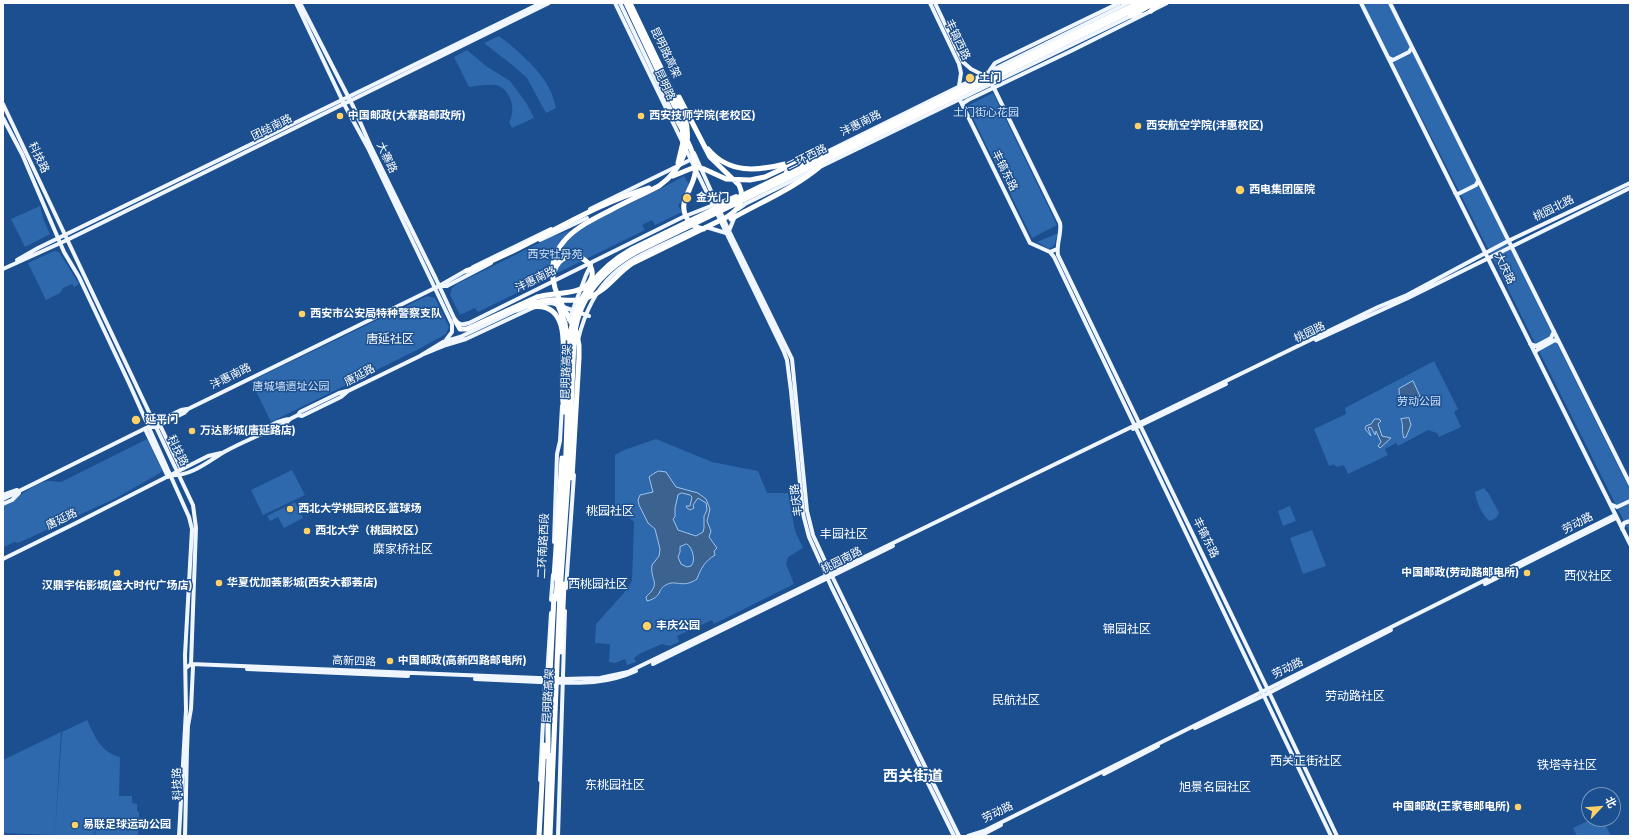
<!DOCTYPE html>
<meta charset="utf-8">
<style>
body{margin:0}
#map{position:relative;width:1633px;height:839px;overflow:hidden;background:#1b4f8f;font-family:Jost,"Noto Sans SC",sans-serif}
canvas{display:block}
.frame{position:absolute;inset:0;border:4px solid #fff;pointer-events:none}
.north{position:absolute;left:1581px;top:787px;width:40px;height:40px;box-sizing:border-box;background:#1b4f8f;border:1px solid #7695bc;border-radius:50%;rotate:64deg;font-size:11px;font-weight:700;line-height:16px;text-align:center;color:#fff}
.north::after{content:'';display:block;margin:auto;width:14px;height:18px;background:#ffd166;clip-path:polygon(50% 0,100% 100%,50% 72%,0 100%)}
</style>
<div id="map">
<canvas width="1633" height="839"></canvas>
<div class="frame"></div>
<div class="north">北</div>
</div>
<script>
const g = document.querySelector('canvas').getContext('2d');
g.lineJoin = 'round';
function paint(path, color) {
  g.fillStyle = color;
  g.fill(path, 'evenodd');
}
function trace(path, color, width, dash) {
  g.strokeStyle = color;
  g.lineWidth = width;
  g.lineCap = dash ? 'butt' : 'round';
  g.setLineDash(dash || []);
  g.stroke(path);
}
function label(font, color, halo, rows, align = 'center') {
  g.font = font + ' Jost,"Noto Sans SC",sans-serif';
  g.lineWidth = 3;
  g.setLineDash([]);
  g.textBaseline = 'middle';
  g.strokeStyle = halo;
  g.fillStyle = color;
  for (const [text, x, y, turn = 0] of rows) {
    g.save();
    g.translate(x, y);
    g.rotate((+turn || 0) * Math.PI / 180);
    g.textAlign = isNaN(turn) ? turn : align;
    if (halo) g.strokeText(text, 0, 0);
    g.fillText(text, 0, 0);
    g.restore();
  }
}
paint(new Path2D(`
 M1363,3H1388L1630,490V533L1463,199Z
 M499,36C516,49 541,70 550,90C553,95 554,102 556,108L546,113L527,78L511,64L484,43Z
 M467,50L486,66L510,81L527,104L534,118L512,128L509,122C517,110 510,87 495,85C486,84 477,86 469,87L454,57Z
 M993,93L1057,225L1032,238L967,106Z
 M684,176L693,191L678,205L682,212L655,225L652,220L642,225L645,230L478,312L475,308L460,315L450,295L452,288L457,284L551,237L586,225L662,188Z
 M40,206L44,221L50,234L25,247L11,219Z
 M1058,233L1054,246L1049,249L1037,242Z
 M54,251L59,252L79,284L74,287L72,284L63,288L60,293L46,300L28,263Z
 M427,296L435,298L449,327L446,334L417,350L271,422L251,381Z
 M1434,361L1458,409L1454,412L1461,427L1439,437L1437,433L1428,430L1398,446L1396,443L1385,449L1388,455L1348,474L1344,465L1336,467L1334,464L1329,466L1314,429L1346,414L1345,408Z
 M147,439L162,470L160,473L116,498L18,543L14,542L4,547L3,550V506C17,500 32,483 48,481C52,481 56,482 61,482Z
 M656,439L712,462L758,471L767,493H788L795,531L803,548L788,557L786,564L794,584L714,624L712,620L677,636L679,642L670,646L662,644L641,653L634,658L636,662L627,665L625,659L615,663L609,662L610,644L595,643L596,624L623,594L632,581L634,522L624,513L615,508V455L624,450Z
 M292,470L305,495L263,515L251,490Z
 M1484,488L1489,494L1499,513C1497,518 1494,520 1489,521C1482,514 1476,502 1475,492Z
 M295,502L303,518L284,528L278,517L270,521L267,516Z
 M1290,506L1296,521L1283,526L1278,511Z
 M1312,530L1326,566L1303,574L1290,538Z
 M87,720C95,736 100,752 120,757L119,796H132V803L137,804V811L139,812L138,836H95L96,816L94,836L55,835L62,732Z
 M61,732L55,835L3,833V760Z
 M1592,819H1602L1611,836H1577L1573,828Z`), '#2e69ad');
const water = new Path2D(`
 M1413,381L1420,396L1414,400L1400,403L1399,389Z
 M1409,418L1411,425L1406,437L1404,438C1401,430 1404,426 1401,419Z
 M1375,419H1379L1381,421L1378,424L1382,436L1391,438L1380,448L1378,446L1381,442L1376,431L1375,435L1371,427L1368,428L1371,436L1365,429L1366,426L1371,424Z
 M659,471L666,472L676,487L698,493L706,499L710,509L707,521L711,531L709,537L717,548L714,551L715,555C705,561 701,568 697,579C683,589 675,579 666,585C657,589 663,597 647,601L646,597C662,582 650,582 652,565L659,556L660,549L655,529L648,523L639,505L638,500L640,495L653,492L649,477L653,474ZM682,493L690,495L692,497L690,506H686L687,508L690,510L694,508L693,505L698,498L706,503L707,510L704,516V528L703,532L696,536L678,530L673,519L675,517V508L678,495ZM687,544C693,548 696,561 691,566L687,567L681,564L678,557L680,552V547Z`);
paint(water, '#3c6290');
trace(water, '#9cc4f0', 1);
trace(new Path2D(`
 M296,3L344,104L368,148L452,324V332L446,340
 M300,3L354,108L371,147L436,279L455,320C459,325 463,325 469,323L683,217L736,196
 M615,3L784,352L787,360L791,391L803,514L809,537L831,586L954,836
 M620,3L673,114L682,130
 M930,3L959,64L961,73L959,86
 M935,3L963,62L971,69L983,75
 M1361,3L1630,544
 M1390,3L1630,484
 M1389,58L1393,60L1409,52L1412,47
 M990,70L995,63L1119,3
 M991,82L1060,223C1062,233 1056,244 1058,255L1269,692L1337,836
 M958,96L1030,243L1050,252L1057,249
 M3,104L193,505L196,528L191,664L193,667L191,709L188,726L187,750L185,836
 M962,104L968,100L1071,51L1143,15
 M3,118L22,154L64,252L79,277L129,383L189,517L192,529L185,655L186,710L179,836
 M694,153L729,231L792,359L807,511L813,535L831,574L959,836
 M822,166L1131,16L1139,14L1143,15L1167,3
 M786,172L1128,3
 M1455,193L1458,194L1476,185L1478,181
 M590,209L690,160
 M738,209L745,204L812,171
 M706,227L726,233
 M729,231L735,216
 M540,240L587,218
 M1050,252L1054,257L1331,836
 M17,260L38,248L541,3
 M473,267L551,229
 M3,269L67,240L549,3
 M439,286H447L491,263
 M569,320L586,275L591,265
 M578,340C596,266 634,259 696,229
 M1316,340L1408,298L1630,188
 M1530,344L1536,346L1551,338L1554,331
 M1535,353L1537,350L1555,340L1559,342
 M424,354L446,345L466,339L541,304L552,303L589,316
 M298,415L300,412L339,393L347,391
 M152,424L181,410L187,409
 M160,425L181,469
 M155,427L184,413L188,409L439,286L467,270
 M145,429L168,477
 M1133,429L1226,384
 M258,434C266,427 279,420 290,419
 M171,475C190,477 209,461 224,452C244,441 265,433 286,423L290,419L298,415L302,416L341,397L348,391L420,356L443,342L460,337L517,310
 M3,495L17,490
 M3,499L148,427H158
 M3,504L12,500L19,493
 M1610,504L1617,507L1630,501
 M1622,529L1624,523L1630,521
 M554,542L557,454L560,441L562,406
 M3,559L76,523L208,456L221,453
 M1485,584L1616,518
 M566,588L574,475
 M551,600L553,575
 M653,664L893,546
 M186,668L191,664L563,679L600,678L628,672L1378,307L1407,295L1508,241L1630,183
 M247,669L408,676
 M475,679C496,680 518,681 539,682C575,683 603,686 636,671
 M1195,728L1265,695L1391,630
 M1104,774L1158,746
 M540,780L545,682L547,678L551,613
 M558,836L565,611
 M968,836L984,831L1615,515
 M980,836L1001,825`), '#f0f6ff', 4);
trace(new Path2D(`
 M626,3L682,122L683,142L678,163
 M1151,11L1159,3
 M1131,16L1154,3
 M688,142C693,152 696,162 695,173C693,190 676,202 688,220C692,226 697,228 704,229
 M708,149C729,174 757,171 785,164
 M799,160L818,157
 M673,176L695,167L704,169L726,179L750,180L765,177L801,160
 M731,219C763,201 795,188 823,164
 M466,271C529,249 584,207 649,188
 M556,300L565,323L567,338
 M531,307C574,300 562,359 562,384C562,394 563,403 564,412
 M517,310C528,305 538,301 550,300C563,299 576,303 589,297C607,291 617,273 633,263L725,218C738,211 746,200 739,185L710,157L679,97
 M455,320L460,329H467L537,297C550,293 579,294 587,285C607,264 564,239 554,272
 M572,324C566,312 559,301 555,288C543,245 577,227 609,211C625,202 642,195 659,186C681,170 693,146 685,118L630,3
 M572,478L579,358V345L576,331
 M554,578L562,458
 M556,599L565,480L570,334C577,295 598,268 632,249L1138,3
 M561,652L564,584
 M548,757V712L554,596
 M539,836L544,745
 M546,836L549,755
 M550,836L560,592L568,480L574,340C577,300 602,271 636,252L1148,3`), '#fff', 5);
for (const [x, y, r, color] of [
 [970,78,5,"#ffd166"],
 [340,116,4,"#ffd166"],
 [641,116,4,"#ffd166"],
 [1138,126,4,"#ffd166"],
 [1240,190,5,"#ffd166"],
 [687,198,5,"#ffd166"],
 [302,314,4,"#ffd166"],
 [136,420,5,"#ffd166"],
 [192,431,4,"#ffd166"],
 [290,509,4,"#ffd166"],
 [307,531,4,"#ffd166"],
 [117,573,4,"#ffd166"],
 [1527,573,4,"#ffd166"],
 [219,583,4,"#ffd166"],
 [647,626,5,"#ffd166"],
 [390,661,4,"#ffd166"],
 [1518,807,4,"#ffd166"],
 [75,825,4,"#ffd166"]
]) {
  const dot = new Path2D();
  dot.arc(x, y, r, 0, 2 * Math.PI);
  g.fillStyle = color;
  g.fill(dot);
  trace(dot, '#1b4f8f', 1.5);
}
label('11px', '#fff', '#1b4f8f', [
 ["丰镐西路",957,40,65],
 ["昆明路高架",665,53,64],
 ["昆明路",664,85,65],
 ["沣惠南路",861,124,-26],
 ["团结南路",272,128,-26],
 ["科技路",38,158,64],
 ["大寨路",386,158,65],
 ["二环西路",807,158,-26],
 ["丰镐东路",1004,171,64],
 ["桃园北路",1554,209,-26],
 ["大庆路",1504,269,64],
 ["沣惠南路",536,280,-26],
 ["桃园路",1310,333,-26],
 ["昆明路高架",567,372,-88],
 ["唐延路",360,376,-28],
 ["沣惠南路",231,377,-26],
 ["科技路",177,451,64],
 ["丰庆路",797,500,-97],
 ["唐延路",62,520,-26],
 ["劳动路",1578,524,-27],
 ["丰镐东路",1205,538,64],
 ["二环南路西段",544,546,-87],
 ["桃园南路",842,561,-27],
 ["高新四路",354,662,2],
 ["劳动路",1288,669,-26],
 ["昆明路高架",549,696,-87],
 ["科技路",178,784,-91],
 ["劳动路",998,813,-26]
]);
label('bold 11px', '#fff', '#1b4f8f', [
 ["土门",979,78],
 ["中国邮政(大寨路邮政所)",348,116],
 ["西安技师学院(老校区)",649,116],
 ["西安航空学院(沣惠校区)",1146,126],
 ["西电集团医院",1249,190],
 ["金光门",696,198],
 ["西安市公安局特种警察支队",310,314],
 ["延平门",145,420],
 ["万达影城(唐延路店)",200,431],
 ["西北大学桃园校区-篮球场",298,509],
 ["西北大学（桃园校区）",315,531],
 ["中国邮政(劳动路邮电所)",1519,573,"right"],
 ["华夏优加荟影城(西安大都荟店)",227,583],
 ["汉鼎宇佑影城(盛大时代广场店)",117,586,"center"],
 ["丰庆公园",656,626],
 ["中国邮政(高新四路邮电所)",398,661],
 ["中国邮政(王家巷邮电所)",1510,807,"right"],
 ["易联足球运动公园",83,825]
], 'left');
label('11px', '#cfe3fa', '#1b4f8f', [
 ["土门街心花园",986,113],
 ["西安牡丹苑",555,255],
 ["唐城墙遗址公园",291,387],
 ["劳动公园",1419,402]
]);
label('12px', '#fff', '#1b4f8f', [
 ["唐延社区",390,340],
 ["桃园社区",610,512],
 ["丰园社区",844,535],
 ["糜家桥社区",403,550],
 ["西仪社区",1588,577],
 ["西桃园社区",598,585],
 ["锦园社区",1127,630],
 ["劳动路社区",1355,697],
 ["民航社区",1016,701],
 ["西关正街社区",1306,762],
 ["铁塔寺社区",1567,766],
 ["东桃园社区",615,786],
 ["旭景名园社区",1215,788]
]);
label('bold 15px', '#fff', '#1b4f8f', [
 ["西关街道",913,777]
]);
</script>
